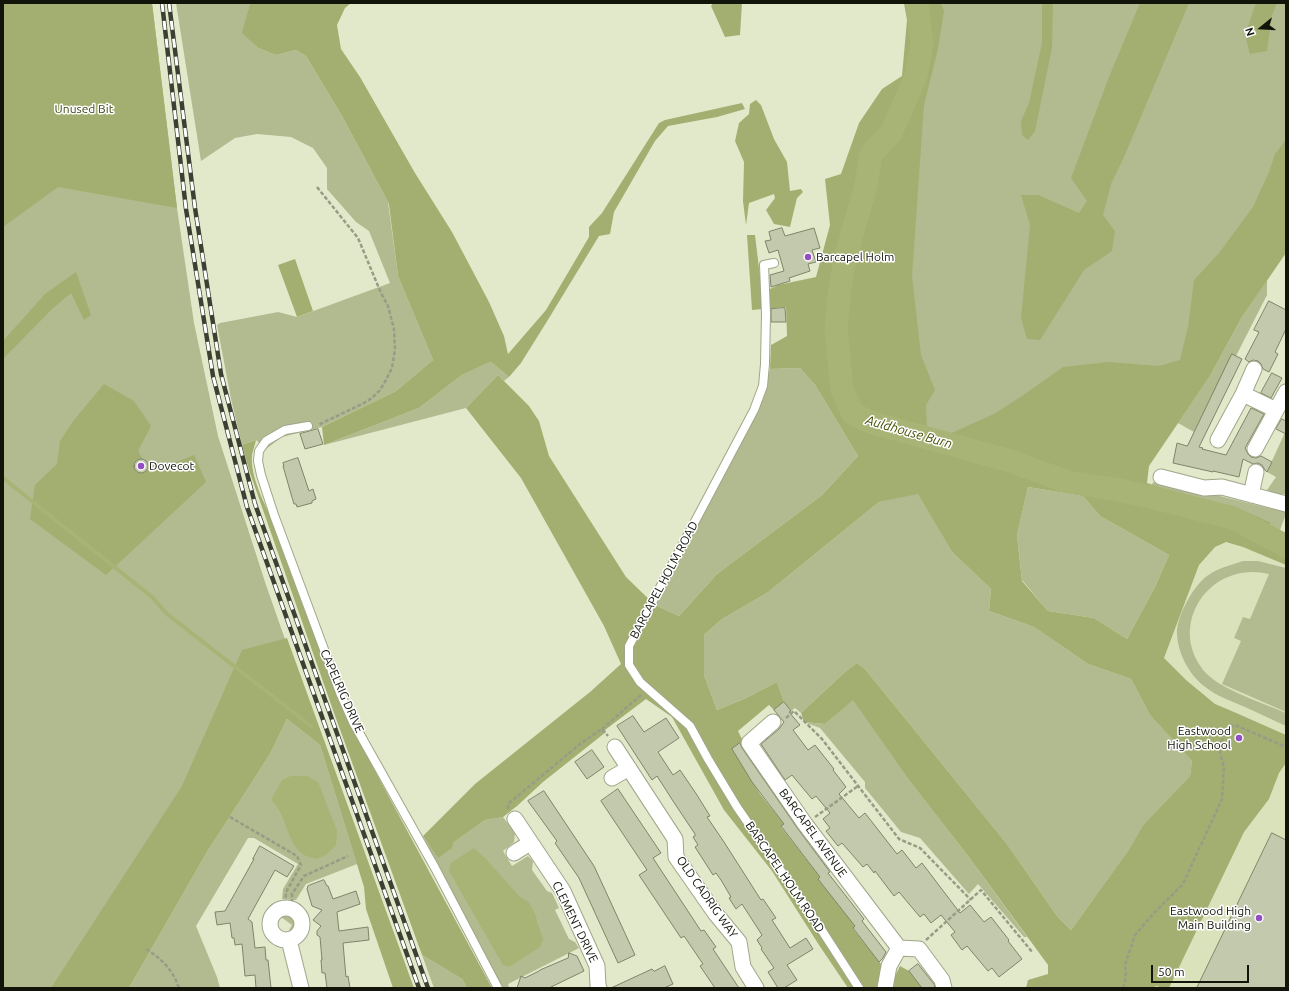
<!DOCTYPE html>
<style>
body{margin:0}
#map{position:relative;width:1289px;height:991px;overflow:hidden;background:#e2e9cb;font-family:Ubuntu,sans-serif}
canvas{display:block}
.frame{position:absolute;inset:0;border:4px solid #12140a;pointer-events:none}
.north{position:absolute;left:1241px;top:8px;width:40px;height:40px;-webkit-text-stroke:3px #fff;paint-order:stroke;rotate:252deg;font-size:11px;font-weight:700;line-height:16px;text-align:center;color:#12140a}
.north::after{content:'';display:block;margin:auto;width:14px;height:18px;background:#12140a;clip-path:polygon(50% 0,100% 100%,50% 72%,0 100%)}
.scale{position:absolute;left:1151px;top:965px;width:98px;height:18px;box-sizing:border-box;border:2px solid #12140a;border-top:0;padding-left:5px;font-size:12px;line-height:14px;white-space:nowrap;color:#12140a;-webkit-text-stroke:3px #fff;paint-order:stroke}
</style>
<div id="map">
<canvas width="1289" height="991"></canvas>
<div class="frame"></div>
<div class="north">N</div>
<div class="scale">50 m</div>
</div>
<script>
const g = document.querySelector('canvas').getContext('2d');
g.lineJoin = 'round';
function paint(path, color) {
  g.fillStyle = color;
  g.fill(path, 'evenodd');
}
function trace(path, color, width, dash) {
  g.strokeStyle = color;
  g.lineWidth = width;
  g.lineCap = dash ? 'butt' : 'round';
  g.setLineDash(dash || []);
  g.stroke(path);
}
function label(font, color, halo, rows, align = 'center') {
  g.font = font + ' Ubuntu,sans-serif';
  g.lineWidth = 3;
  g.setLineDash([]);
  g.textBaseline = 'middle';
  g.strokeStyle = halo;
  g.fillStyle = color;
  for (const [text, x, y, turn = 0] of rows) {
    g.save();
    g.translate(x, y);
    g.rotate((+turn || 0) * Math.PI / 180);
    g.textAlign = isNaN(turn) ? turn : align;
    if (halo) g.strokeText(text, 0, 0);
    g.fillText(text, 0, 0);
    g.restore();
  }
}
paint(new Path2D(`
 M1188,521L1276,541L1286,546V988H1075L1141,672Z`), '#dae2bc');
paint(new Path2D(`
 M3,3H152L177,208L194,323L218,436L265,582L294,665L109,988H3Z
 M176,3H250L243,33L258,48L276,55L296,50L306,56L342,116L388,202L398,276L433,360L396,391L322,427L282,437L266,449L256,440L242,445L231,399L217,325L220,323L278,312L297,317L390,283L369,231L356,222L327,189V168L313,148L291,137L257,134L235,138L201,161Z
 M917,3H1286V179L1137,475L911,454L896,411Z
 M1267,280V295L1236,356L1194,432L1178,423L1210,376L1242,317Z
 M491,362L509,377L504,381L498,375L466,408L324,445L419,408L462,375L484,363Z
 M800,368L815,385L858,456L822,495L717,574L679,616L655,605L763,397L770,369Z
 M1286,430V494H1276L1267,490L1276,477L1267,472Z
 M1153,482L1165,486L1172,484L1272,509L1284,510L1286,514L1280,530L1286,537V546L1266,536L1271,524L1241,509L1199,499L1152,485Z
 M1028,487L1083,496L1100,516L1169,555L1155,587L1127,639L1094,618L1048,611L1022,580L1017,535Z
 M918,493L952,552L991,589L989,611L1034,627L1088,664L1131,679L1150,715L1192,761L1190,776L1143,825L1128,851L1071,930L1057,916L1007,844L865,669L857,663L845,672L801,713L795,708L791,711L784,702L777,682L744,699L717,710L704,675V635L722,619L767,593L879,502Z
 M1243,561H1258L1286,568V712L1222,684L1241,641L1234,638L1243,617L1250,619L1269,574C1209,559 1164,628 1207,674C1221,689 1265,704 1286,713V726C1272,720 1259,713 1245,707C1231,701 1216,696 1204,686C1189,674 1178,654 1177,634C1176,617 1194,585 1207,576C1218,568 1231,565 1243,561Z
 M853,699L908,779L968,856L1027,937H1024L978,884L969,894L920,838L901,832L865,788V782L820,728L804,722L825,724Z
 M287,719L320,745L357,864L306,884L296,900L282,899L283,889L298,864L254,838H248L196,926L217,977L220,988H129L207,852L270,754Z
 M503,817L515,833L514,842L503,851L512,866L528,856L533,861L532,870L547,891L552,893L559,908L555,910L569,939L575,942L579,948L508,984L509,988H501L435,861L423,836L438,857L453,843L485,820Z
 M283,912L295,915C298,921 297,926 295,932L290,934L288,932L292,925L281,917L276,925L275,924L276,916Z
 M422,955L462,979L467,988H434Z`), '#b2ba90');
paint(new Path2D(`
 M3,3H152L177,208L58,187L3,227Z
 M250,3H351L345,8L337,25L341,49L360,77L415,173L452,232L489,302L504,336L508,354L546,310L589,237V227L602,213L659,123L665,120L742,103L745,109L717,117L668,126L655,141L614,212L610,234L599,236L546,323L521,363L509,377L491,362L484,364L462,375L419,408L324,445L322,427L396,391L433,360L398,276L389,205L388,202L342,116L306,56L296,50L276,55L258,48L242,33Z
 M713,3H742L740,35L725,37L711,6Z
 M904,3H941L944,11L938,49L924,105L912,276L921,355L935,390L926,405L927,430L947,435L994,414L1022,396L1063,367L1109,362L1159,366L1180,360L1188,327L1194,280L1219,253L1253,207L1269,172L1275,154L1286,140V253L1242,317L1210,376L1149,466L1147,483L1199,499L1241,509L1271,523L1266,536L1286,546V565L1243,547L1226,542L1215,547L1199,565L1164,658L1186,680L1215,704L1234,712L1286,735V763L1279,773L1269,799L1244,832L1169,988H1163L1156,986L1153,988H1026L1028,980L1048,974V965L968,856L908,779L853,700L825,724L804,722L801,713L845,672L857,663L865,669L1007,844L1057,916L1071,930L1128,851L1143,825L1190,776L1192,761L1150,715L1131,679L1088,664L1034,627L989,611L991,589L952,552L918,494L879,502L767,593L722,619L704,635V675L717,710L744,699L777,682L784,702L774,710L769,705L738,731L743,741L732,749L760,794L784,824L781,827L820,877L818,879L855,926L853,929L885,969L879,988H848L819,945L772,871L724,810L672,717L646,699L605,730L606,732L543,782L517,806L503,817L485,820L453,843L452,848L438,858L423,836L475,784L590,692L621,664L604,626L521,478L466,408L498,375L529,406L539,421L549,456L626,577L655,605L679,616L717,574L822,495L858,456L815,385L800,368L770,369L771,345L787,336L786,307L752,310L747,235H755L762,293L778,285L816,277L830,225L825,179L841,174L859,123L882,89L902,76L907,20ZM1028,487L1083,496L1100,516L1169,555L1155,587L1127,639L1094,618L1048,611L1022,581L1017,535Z
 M1042,3H1053L1052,48L1035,131L1028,140L1022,135L1021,121L1029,103L1042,43Z
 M1140,3H1189L1124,157L1111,184L1103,215L1115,231L1112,251L1084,270L1040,340L1027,339L1021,318L1030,225L1021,195H1038L1079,213L1087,201L1071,178L1109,77Z
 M1256,3H1277L1272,15L1267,51L1250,54L1245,35Z
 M756,100L761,105L774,139L787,162L790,191L801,189L803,192L797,198L790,227L774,224L766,210L775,198L774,194L749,203L746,225L743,201L744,162L735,141L739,123L749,114L750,104Z
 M295,259L313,311L297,317L278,265Z
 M76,272L91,315L84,320L71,293L52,309L3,359V341L45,294Z
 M104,384L134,401L151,426L138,451L150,473L194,455L206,482L106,575L30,519L35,485L57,464L60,441L74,420Z
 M256,440C255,445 253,450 252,455C250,477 265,504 274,524L339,701L382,784L492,988H467L462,979L422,955L334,713L249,470L242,445Z
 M287,638L414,988H393L366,909L364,887L320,745L287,719L270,754L207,852L129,988H51L182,786L242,650Z
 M900,966L909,971L922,988H892L894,978Z`), '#a3af70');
paint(new Path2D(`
 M291,776H307L318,782L337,831L336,845L326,855L316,859C313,858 308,857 304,855C285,842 288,815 271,800L282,780Z
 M474,848L485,858L520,897L529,902L536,916L537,922L543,939L540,947L509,967L503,965L449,871L451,863Z`), '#a8b475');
trace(new Path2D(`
 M3,478L152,597L167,614L311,726`), '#a8b475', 4);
trace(new Path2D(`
 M917,3L922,43L916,76L891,133L871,154L866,185L845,259L839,296L836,329L842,390L853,414L873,423L1007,460L1068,482L1114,489L1163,500L1233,518L1286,546`), '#a8b475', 23);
const building = new Path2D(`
 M782,228L785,236L814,228L820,248L812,250L816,262L808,264L810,271L789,278L790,281L771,287L770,275L784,271L778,250L769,253L765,241L771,240L769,232Z
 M1269,301L1286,310V329L1275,352L1278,354L1269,372L1263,369L1261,364L1258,361L1253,360L1249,362L1245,359L1259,332L1254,330Z
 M785,308L786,322H771V309Z
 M1232,354L1242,359L1199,447L1203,448L1202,449L1226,455L1251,408L1264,414L1245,448L1248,454L1251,457L1256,458L1261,456L1272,462L1267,472L1265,470L1262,465L1258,463L1253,464L1243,459L1239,477L1213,471V472L1173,463L1177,443L1187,446Z
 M1272,373L1282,378L1271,398L1261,393Z
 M1282,419L1286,421V434L1276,429Z
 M318,429L323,444L305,449L300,434Z
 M298,458L309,491L313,489L316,499L312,501V503L297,507L296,504H294L291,494L283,466H284L283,463Z
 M134 466a7 7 0 1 1 14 0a7 7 0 1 1-14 0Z
 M784,702L791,711L789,712L800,725L793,730L808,750L815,745L834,769L833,770L846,787L839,794L859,818L865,813L897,854L902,850L916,868L922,863L960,913L970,905L984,922L991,917L1009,940L1008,941L1022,959L999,977L992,968L988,971L967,946L962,950L951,935L955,932L941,915L931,923L924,914L920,917L899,892L894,896L875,871L874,873L867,864L863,867L842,843L838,846L826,831L830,828L823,819L830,813L816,796L812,799L792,775L785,780L761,744L779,729L784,722L774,710Z
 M633,716L644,732L666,718L679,738L658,752L673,775L680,770L697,795L710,816L707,817L724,842L761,900L763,899L776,918L772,920L790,948L806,938L813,949L787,965L797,980L784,988H778L768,972L774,968L761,949L762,948L757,940L762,935L742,904L736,909L729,898L731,897L721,880L716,873L713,875L695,847L698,845L693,837L695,836V834L673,801L657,776L652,780L617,726Z
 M740,743L742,748L798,829L830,872L828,873L864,919L862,921L886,952L883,958L879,962L853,928L855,926L818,879L820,877L781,826L784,824L752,782L732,749Z
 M592,750L604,767L587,779L575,762Z
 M618,789L661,853L653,858L701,931L704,930L716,947L713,949L739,988H715L700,966L703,964L684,936L681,938L639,875L647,870L601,801Z
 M544,791L594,866L635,955L618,963L579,878L555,843L557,841L528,801Z
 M1272,833L1286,840V988H1197Z
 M260,846L294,866L287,877L275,870L248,919L252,922L255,948L265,947L266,960H268L271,988H256L255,975L245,976L242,944L235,945L234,938H232L230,923L217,925L215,912L225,911L254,859H253Z
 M324,880L327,886H328L333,899L356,891L360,904L337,912L339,931L368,927L369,940L343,943L346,977L348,976L350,988H327L325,973H322L321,960H322L320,937L317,935V931L321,926L313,920L322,910L312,906L307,889L308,886Z
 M569,953L577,956L584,971L549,988H517L521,976L525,978L539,971L540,970L568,958Z
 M918,964L934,984L935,988H922L909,971Z
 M665,966L673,984L664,988H611L652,969L654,971Z`);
paint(building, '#c3c9ac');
trace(building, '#7e8468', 1);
const lane = new Path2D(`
 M774,263L764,265L766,314L765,364L763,386L754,410L629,646V665L640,682L690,726L708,759L737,807L819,926L859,988
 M308,426L285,430L266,441L259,451L258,461L261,475L274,515L341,695L353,722L435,868L498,988`);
const street = new Path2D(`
 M1243,394L1276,410
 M1218,440L1243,394L1254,369
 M1255,449L1286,392
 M1161,477L1204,488L1222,487L1286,504
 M1251,495L1256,472
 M773,722L749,743L805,824L899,948L889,966L885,988
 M615,747L675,839L676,857L715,913L739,942L743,967L756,988
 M612,778L629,768
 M515,819L563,891L597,966L598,986L599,988
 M514,853L530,843
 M270 924a16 16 0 1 1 32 0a16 16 0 1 1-32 0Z
 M289,940L301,988
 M899,948L919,949L942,980L944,988`);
trace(lane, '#a0a689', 10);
trace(street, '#a0a689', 17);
trace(new Path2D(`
 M317,187L358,238L381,293L388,306L394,329L395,349L392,368L386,380L380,390L372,398L364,403L318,425
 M786,718L794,711L822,739L899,839L920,848L971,900
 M602,729L641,695
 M508,809V804L580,744L602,729L608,736
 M230,817L297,856L301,865L286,892L285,908
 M815,817L858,786
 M292,909V894L304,876L348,856
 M926,940L981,890L1033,953
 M146,949C162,959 173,970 179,988
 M1123,988L1126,978L1125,965L1135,935L1153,914L1183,884L1222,799L1224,767L1220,753L1223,736L1230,727L1235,725L1286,747`), '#979c86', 2.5, [4, 2]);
trace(lane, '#fff', 8);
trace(street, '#fff', 15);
const rail = new Path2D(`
 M162,3L186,209L213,376L247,507L419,988
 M169,3L195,208L221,374L255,504L428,988`);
trace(rail, '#3c3f31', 4.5);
trace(rail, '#fff', 3, [9]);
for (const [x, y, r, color] of [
 [808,257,4,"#924ec2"],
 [141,466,4,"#924ec2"],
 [1239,738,4,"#924ec2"],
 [1259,918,4,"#924ec2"]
]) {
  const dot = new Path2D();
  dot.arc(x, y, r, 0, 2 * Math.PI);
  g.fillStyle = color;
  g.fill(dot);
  trace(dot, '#fff', 1.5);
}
label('12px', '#42491a', '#fff', [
 ["Unused Bit",84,109]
]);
label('12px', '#12140a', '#fff', [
 ["Barcapel Holm",816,257],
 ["Dovecot",149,466],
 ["Eastwood",1231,731,"right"],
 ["High School",1231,745,"right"],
 ["Eastwood High",1251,911,"right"],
 ["Main Building",1251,925,"right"]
], 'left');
label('12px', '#12140a', '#fff', [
 ["BARCAPEL HOLM ROAD",664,580,-62],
 ["CAPELRIG DRIVE",342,691,66],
 ["BARCAPEL AVENUE",813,833,54],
 ["BARCAPEL HOLM ROAD",785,877,56],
 ["OLD CADRIG WAY",707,897,55],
 ["CLEMENT DRIVE",575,922,64]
]);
label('italic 13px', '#454e01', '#fff', [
 ["Auldhouse Burn",909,432,16]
]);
</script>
